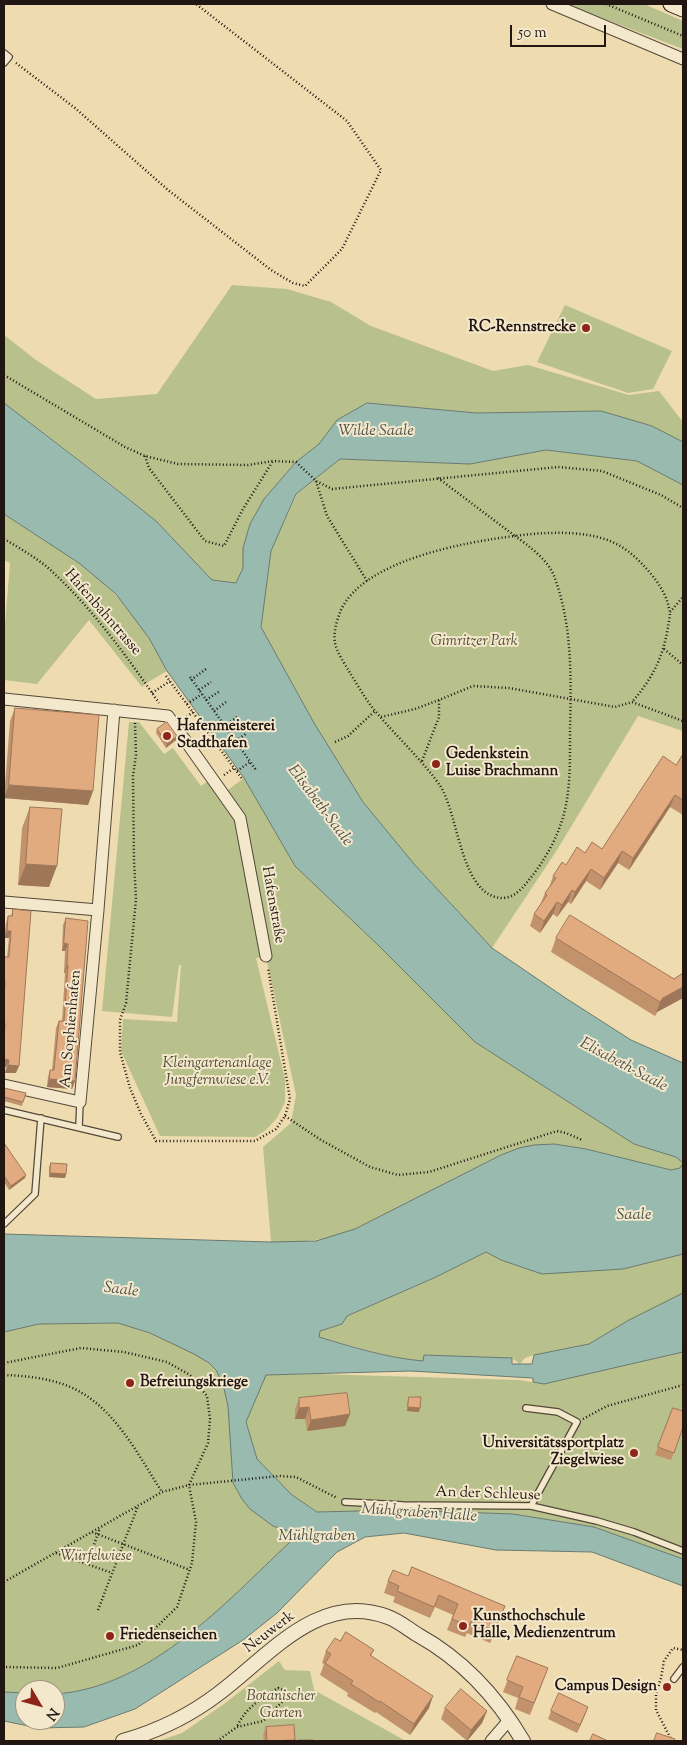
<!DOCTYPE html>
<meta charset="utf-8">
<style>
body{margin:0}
#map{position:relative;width:687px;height:1745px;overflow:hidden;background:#eedcb0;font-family:"Sorts Mill Goudy",serif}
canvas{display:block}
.frame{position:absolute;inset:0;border:5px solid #211611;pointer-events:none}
.north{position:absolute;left:15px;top:1680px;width:50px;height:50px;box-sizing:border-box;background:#f4e8cc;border:1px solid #a09481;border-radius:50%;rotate:127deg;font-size:14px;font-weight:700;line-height:20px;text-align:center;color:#211611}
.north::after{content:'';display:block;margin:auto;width:18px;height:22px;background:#8f2418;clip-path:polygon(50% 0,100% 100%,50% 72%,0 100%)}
.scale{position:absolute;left:510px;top:25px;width:96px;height:22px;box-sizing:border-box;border:2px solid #211611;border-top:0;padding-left:6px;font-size:15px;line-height:18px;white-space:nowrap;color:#211611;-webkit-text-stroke:4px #f4e8cc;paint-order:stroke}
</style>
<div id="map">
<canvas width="687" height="1745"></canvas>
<div class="frame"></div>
<div class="north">N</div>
<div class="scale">50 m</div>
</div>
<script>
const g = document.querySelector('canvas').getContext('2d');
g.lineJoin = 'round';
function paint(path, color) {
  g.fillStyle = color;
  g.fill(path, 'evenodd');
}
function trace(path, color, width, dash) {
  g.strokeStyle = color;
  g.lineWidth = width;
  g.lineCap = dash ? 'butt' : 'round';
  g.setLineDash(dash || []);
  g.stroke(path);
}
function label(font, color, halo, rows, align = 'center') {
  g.font = font + ' "Sorts Mill Goudy",serif';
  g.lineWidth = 4;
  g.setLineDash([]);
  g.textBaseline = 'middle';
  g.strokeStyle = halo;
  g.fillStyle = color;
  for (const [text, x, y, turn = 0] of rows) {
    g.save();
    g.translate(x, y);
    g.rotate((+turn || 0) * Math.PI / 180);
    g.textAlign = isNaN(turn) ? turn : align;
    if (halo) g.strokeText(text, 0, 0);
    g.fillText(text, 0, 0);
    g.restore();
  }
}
paint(new Path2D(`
 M565,4H644L683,21V49Z
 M232,285L287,289L331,302L371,326L493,371L528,365L629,395L659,391L683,422V442L652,426L601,411L476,413L367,403L337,420L319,444L296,462L264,499L250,524L243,548V568L236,583L212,580L156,521L111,484L4,403V335L36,360L96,399L157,394Z
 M565,305L672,351L653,389L628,393L537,362Z
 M545,450L637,461L683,485V731L638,716L557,850L492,948L414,864L363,802L314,723L261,627L271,551L297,494L340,459L470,464Z
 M4,514C40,538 86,563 116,595C137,617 154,644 167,671L145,684L142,687L89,620L37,684L4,680V636L10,563L4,560Z
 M129,722H139L164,754L173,748L201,786L213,778L225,792L244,778L295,866L378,945L475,1042L634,1144L676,1157L683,1163L680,1168L671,1170L586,1149L554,1144L501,1155L355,1229L329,1238L298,1242H271L263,1147L291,1123L296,1095L266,957L256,958L285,1079V1102L277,1118L266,1130L255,1137L160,1136L121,1051L123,1019L177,1022L181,965H179L172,1017L102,1011Z
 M486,1252L501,1260L623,1269L683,1254V1293L629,1320L589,1344L534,1355L525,1358L520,1364L512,1358L424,1355L423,1361C388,1358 353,1346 319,1337L320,1331L342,1324L347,1316L436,1277Z
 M118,1323C143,1331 201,1349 216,1371C233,1395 230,1431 232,1459C233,1473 233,1487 242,1499C246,1504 252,1508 256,1511C271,1524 274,1526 292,1532L294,1536L289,1543C225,1603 149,1688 55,1694V1690H25V1693L4,1692V1332L39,1324Z
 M683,1352V1559L594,1527L513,1514L403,1510L318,1512L292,1495L257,1460L246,1422L265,1375L317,1374L519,1380L544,1384Z
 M279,1661L285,1670L310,1671L314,1690L406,1741H158L182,1733L224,1704Z`), '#b8c08c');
const water = new Path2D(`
 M4,403L111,485L156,521L212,580L236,583L243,568V548L250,524L264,499L296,462L319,444L337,420L367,403L476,413L601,411L652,426L683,442V485L637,461L546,450L470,464L340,459L296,494L271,551L261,627L314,723L363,802L414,864L492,948L567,999L631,1040L683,1063V1254L623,1269L542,1274L501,1260L486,1252L436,1277L347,1316L342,1324L320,1331L319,1337C352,1347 388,1358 423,1361L424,1355L512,1358V1364H532L534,1355L589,1344L629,1320L683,1293V1352L544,1384L533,1382V1378L411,1371L266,1375L246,1422L257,1459L292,1495L317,1512L403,1510L513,1514L594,1527L683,1559V1586L592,1552L496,1550L404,1533L365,1537L337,1552L277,1613L243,1640L135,1709L84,1727L38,1728L4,1721V1692L25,1693V1720H55V1694C149,1688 225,1603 289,1543L294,1536L292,1532L273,1526L250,1509L242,1499L233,1483L228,1406L223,1384L216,1370L209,1363L194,1354L150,1333L118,1323L39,1324L4,1332V1234L271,1242L316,1241L355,1229L501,1155L519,1148L534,1145L554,1144L586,1149L671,1170L680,1168L683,1163L676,1157L634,1144L475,1042L378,945L295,866L244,778L167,671L149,638L116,594L79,563L4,514Z`);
paint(water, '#99bbaf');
trace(water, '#697970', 1);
const service = new Path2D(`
 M4,53L9,57L4,63
 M4,1110L118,1137
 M79,1127L80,1102
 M4,1224L35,1194L41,1118
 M526,1408L558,1412L577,1422L531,1506
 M345,1502L403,1505L531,1506L597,1521L634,1532L683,1551
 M674,1679L683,1667`);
const minor = new Path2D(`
 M552,4L683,59
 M4,699L168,716L240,818L266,956
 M4,902L98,910
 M4,1085L80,1102L98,910L114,710
 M491,1741L510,1719`);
const tertiary = new Path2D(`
 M123,1741C158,1731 189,1716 218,1694C267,1658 319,1590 388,1617C399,1621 408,1629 418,1635C463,1660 497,1697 523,1741`);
const secondary = new Path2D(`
 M671,4L683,9`);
trace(service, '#544839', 8);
trace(minor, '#544839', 13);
trace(tertiary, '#544839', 16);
trace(secondary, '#211611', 17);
trace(new Path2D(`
 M606,4L683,36
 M16,63L75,108L168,190L271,270L293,283L305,286L342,249L381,170L347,121L196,4
 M4,375L125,447L145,456L178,464L248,465L273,461L296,462L316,481L332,489L558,467L602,471L661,495L683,508
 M145,456L149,468L205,541L224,546L243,509L273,461
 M438,478L515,536C544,532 583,530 610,541C623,546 635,556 644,566C655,578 666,592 669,608C671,614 669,621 668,627C663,658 652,679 632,702
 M316,481L327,516L367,581
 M515,536C528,545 548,560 554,576C573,626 571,680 570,732C570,762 571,798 560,826C554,844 543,862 532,876C524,886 517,897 503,898C460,898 459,812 439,784C420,758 397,737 376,712C366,700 358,686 350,673C345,664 337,653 335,643C333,632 337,620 341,610C364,560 465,542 515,536Z
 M4,539C18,547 33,556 46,566C90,605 126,655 159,703
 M670,612L683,597
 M664,649L683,665
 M166,676L243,780
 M190,677L256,770
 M191,680L206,669
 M199,690L211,682
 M152,693L170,681
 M206,700L220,691
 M187,704L202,694
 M214,711L226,702
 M381,717L415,709L439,700
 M184,719L193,712
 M135,723L136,755L133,776L134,861L136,899L126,1003L120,1020V1052L130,1088L141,1114L156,1141H255L276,1129L285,1116L290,1099L268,968
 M225,726L237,717
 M236,741L247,733
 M335,742L348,736L375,711
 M202,747L214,740
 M422,761L439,717V700L473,686L509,688L615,707L632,702L683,721
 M237,771L250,762
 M224,775L234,768
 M285,1116L321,1140L370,1167L398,1175L429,1172L557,1131L566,1133L582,1140
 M4,1363L81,1348L124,1352L167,1362L190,1375L207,1396L210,1419L208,1443L189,1485L196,1522L192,1563L177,1607L138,1645L57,1668L4,1667
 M4,1375C30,1376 59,1379 82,1393C118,1414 140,1458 162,1492
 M583,1419L607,1406L683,1385
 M92,1532L190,1570
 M56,1553L112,1573
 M87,1564L100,1528
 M4,1582L162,1492L189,1485L279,1476L296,1477L337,1498
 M98,1610L138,1506
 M217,1741L237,1727L263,1721L287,1697L284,1690L278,1688C262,1698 244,1709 237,1727
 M672,1741L656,1710V1694L661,1678L664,1661L673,1648L683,1650`), '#211611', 2.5, [1, 2.5]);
trace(service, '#f4e8cc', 5.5);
trace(minor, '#f4e8cc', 11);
trace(tertiary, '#f4e8cc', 14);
trace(secondary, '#f4e8cc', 15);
paint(new Path2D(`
 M15,708L93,791L88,805L4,798L10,721Z
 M157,729L176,740L166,748L156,733Z
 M683,754V815L670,807L629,870L618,863L600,890L586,881L571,904L568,902L557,917L553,914L540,933L530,926L534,914L541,903L545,893L549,888L553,876L566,865L585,853L602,849L676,765Z
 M30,807L49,887L18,885L22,828Z
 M13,909L16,1073H5L6,1067H4V957H7L9,938H4L6,923L8,916H11Z
 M66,918L75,1081L72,1089L47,1087L48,1077L50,1070H52L56,1028L59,1021H62L65,973H64L65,951H62L63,925Z
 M556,938L674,979L683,973V998L657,1012L655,1016L551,952Z
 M4,1088L23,1102L22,1106L4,1101Z
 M4,1143L25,1178L9,1190L4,1182Z
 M51,1163L66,1174L65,1178L49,1177V1167Z
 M409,1397L419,1412L407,1411L408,1400Z
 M299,1398L350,1414L345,1426L307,1431L305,1419H295V1410Z
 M673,1408L683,1427L671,1460L655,1455Z
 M408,1576L505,1606L490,1643L467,1633L465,1637L447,1630L453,1615L435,1607L430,1618L393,1602L395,1597L384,1593L388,1581Z
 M340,1641L374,1650L371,1656L429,1708L410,1735L376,1712L375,1713L347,1696L348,1693L320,1675L324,1664L322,1663L326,1651Z
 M517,1656L548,1668L530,1715L515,1709L518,1698L503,1692Z
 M445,1708L487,1711L482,1723L467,1741L441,1719Z
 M551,1711L585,1715L577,1733L548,1719Z
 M266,1727L295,1740V1741H264L263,1735Z`), '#c2926d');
paint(new Path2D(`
 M177,736L176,740L166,748L167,744Z
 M9,785L93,791L88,805L4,798Z
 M675,795L670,807L629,870L633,858Z
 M622,851L618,863L600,890L604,878Z
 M26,864L57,866L49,887L18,885Z
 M591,869L586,881L571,904L575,892Z
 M572,890L568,902L557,917L562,905Z
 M557,902L553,914L540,933L544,921Z
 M7,931H11L9,938H4Z
 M64,943L68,944L65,951H62Z
 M67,965H68L65,973H64Z
 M683,987V998L657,1012L655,1016L660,1002L663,998Z
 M4,1059L9,1060L6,1067H4Z
 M8,1065L19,1066L16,1073H5Z
 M49,1079L75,1081L72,1089L47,1087Z
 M50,1173L66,1174L65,1178L49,1177Z
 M26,1175L25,1178L9,1190L11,1186Z
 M309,1407L305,1419H295L299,1408Z
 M408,1407L420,1408L419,1412L407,1411Z
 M350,1414L345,1426L307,1431L311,1420Z
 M505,1606L501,1617L490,1643L494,1631Z
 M433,1696L429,1708L410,1735L414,1724Z
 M588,1707L585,1715L577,1733L580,1725Z
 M487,1711L482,1723L467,1741L471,1730Z
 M295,1740V1741H269Z`), '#9e7759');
const building = new Path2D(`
 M15,708L99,715L93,791L9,785Z
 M167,722L177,736L167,744L157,729Z
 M683,754V800L675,795L633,858L622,851L604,878L591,869L575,892L572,890L562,905L557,902L544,921L534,914L547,895L545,893L556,878L553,876L562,862L566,865L577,847L585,853L592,842L602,849L663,756L676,765Z
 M30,807L62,809L57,866L26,864Z
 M13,909L31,911L19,1066L8,1065L9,1060L4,1059V1044L5,1023H4V1002L5,981H4V957H9L11,931H7L8,916H12Z
 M570,915L674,979L683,973V987L663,998L660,1002L556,938Z
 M66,918L88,921L75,1081L49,1079L50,1070H54L59,1021H64L68,965H67L68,944L64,943Z
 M4,1088L26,1093L23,1102L4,1097Z
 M4,1143L26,1175L11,1186L4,1176Z
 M51,1163L67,1164L66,1174L50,1173Z
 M347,1393L350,1414L311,1420L309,1407L299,1408V1398Z
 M409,1397H421L420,1408L408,1407Z
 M673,1408L683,1411V1427L674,1453L658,1447Z
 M412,1567L505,1606L494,1631L471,1621L469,1626L452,1619L458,1604L439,1595L434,1607L397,1591L399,1586L388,1581L393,1570L408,1576Z
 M346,1632L374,1650L370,1655L433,1696L414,1724L380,1701L379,1702L351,1684L353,1681L325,1663L331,1654L326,1651L335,1638L340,1641Z
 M517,1656L548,1668L534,1703L519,1697L523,1687L507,1680Z
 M461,1689L487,1711L471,1730L445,1708Z
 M559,1693L588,1707L580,1725L551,1711Z
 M294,1725L295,1740L267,1741L266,1727Z
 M657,1733L675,1739L674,1741H654Z
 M593,1734L608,1741H590Z
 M299,1740H313V1741H299Z`);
paint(building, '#e2aa7f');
trace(building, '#9e7759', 1);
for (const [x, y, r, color] of [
 [586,328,5,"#8f2418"],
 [167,736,5,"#8f2418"],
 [436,764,5,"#8f2418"],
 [130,1383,5,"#8f2418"],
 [634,1453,5,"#8f2418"],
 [463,1626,5,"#8f2418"],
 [110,1636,5,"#8f2418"],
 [667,1687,5,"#8f2418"]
]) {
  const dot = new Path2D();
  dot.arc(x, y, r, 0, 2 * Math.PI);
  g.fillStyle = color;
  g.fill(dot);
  trace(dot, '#f4e8cc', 2);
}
label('bold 15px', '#211611', '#f4e8cc', [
 ["RC-Rennstrecke",576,328,"right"],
 ["Hafenmeisterei",177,727],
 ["Stadthafen",177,744],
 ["Gedenkstein",446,755],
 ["Luise Brachmann",446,772],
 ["Befreiungskriege",140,1383],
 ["Universitätssportplatz",624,1444,"right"],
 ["Ziegelwiese",624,1461,"right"],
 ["Kunsthochschule",473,1617],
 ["Halle, Medienzentrum",473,1634],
 ["Friedenseichen",120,1636],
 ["Campus Design",657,1687,"right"]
], 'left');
label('15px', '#211611', '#f4e8cc', [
 ["Hafenbahntrasse",102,613,49],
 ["Hafenstraße",272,905,80],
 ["Am Sophienhafen",72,1029,-85],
 ["An der Schleuse",488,1495,2],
 ["Neuwerk",270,1633,-37]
]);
label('italic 15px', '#4e4936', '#f4e8cc', [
 ["Gimritzer Park",474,642],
 ["Kleingartenanlage",217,1064],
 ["Jungfernwiese e.V.",217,1081],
 ["Würfelwiese",96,1557],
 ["Botanischer",281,1697],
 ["Garten",281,1714]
]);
label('italic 16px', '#4b5048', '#f4e8cc', [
 ["Wilde Saale",376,432],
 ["Elisabeth-Saale",319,806,53],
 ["Elisabeth-Saale",623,1066,28],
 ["Saale",634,1216],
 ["Saale",121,1291,7],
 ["Mühlgraben Halle",419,1514,4],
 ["Mühlgraben",317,1537]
]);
</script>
